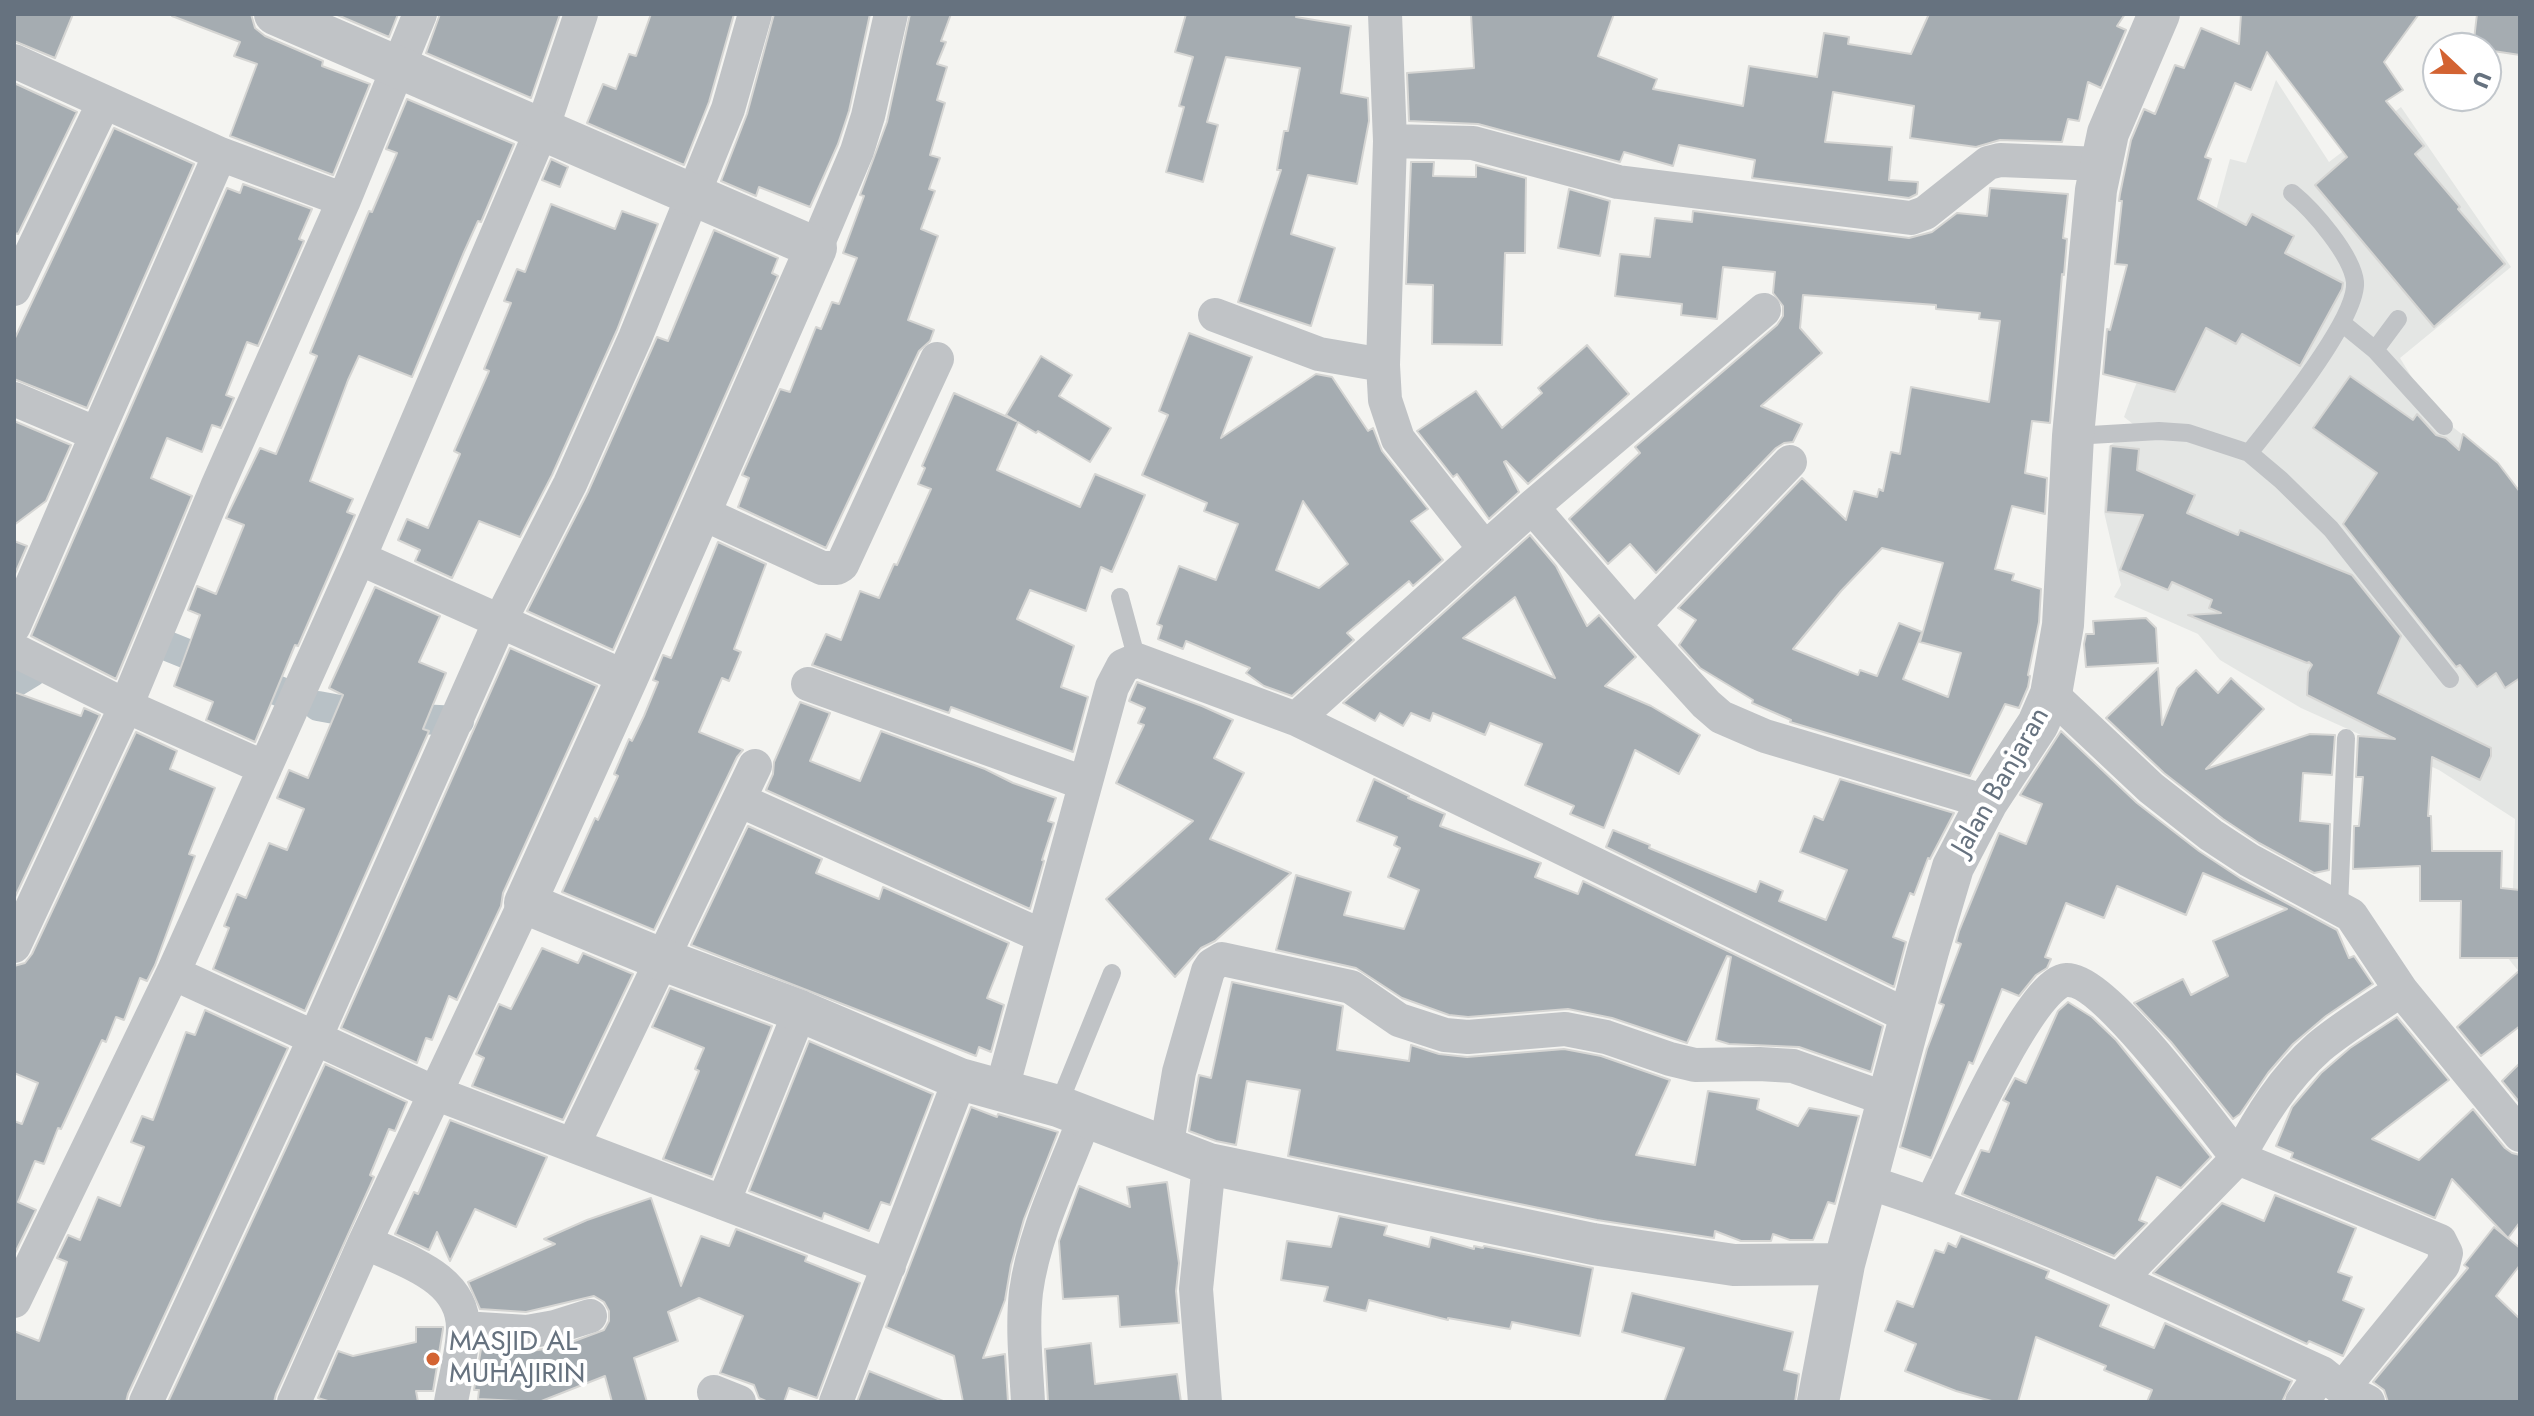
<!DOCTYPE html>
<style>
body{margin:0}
#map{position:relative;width:2534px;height:1416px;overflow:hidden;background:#f4f4f1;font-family:Jost,sans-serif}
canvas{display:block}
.frame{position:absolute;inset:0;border:16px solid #66727f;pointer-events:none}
.north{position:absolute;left:2422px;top:32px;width:80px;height:80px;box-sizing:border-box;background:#fff;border:2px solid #c2c7cc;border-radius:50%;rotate:112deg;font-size:22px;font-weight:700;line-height:32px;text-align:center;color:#66727f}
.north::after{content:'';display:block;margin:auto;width:28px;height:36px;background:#d36332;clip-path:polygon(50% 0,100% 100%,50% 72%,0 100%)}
</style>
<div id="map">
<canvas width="2534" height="1416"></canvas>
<div class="frame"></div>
<div class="north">U</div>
</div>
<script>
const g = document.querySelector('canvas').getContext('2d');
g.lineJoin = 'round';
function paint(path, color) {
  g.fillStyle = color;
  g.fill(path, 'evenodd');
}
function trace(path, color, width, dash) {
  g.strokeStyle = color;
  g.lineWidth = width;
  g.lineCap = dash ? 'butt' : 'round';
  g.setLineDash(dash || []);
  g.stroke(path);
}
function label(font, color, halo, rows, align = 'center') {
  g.font = font + ' Jost,sans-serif';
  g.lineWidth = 8;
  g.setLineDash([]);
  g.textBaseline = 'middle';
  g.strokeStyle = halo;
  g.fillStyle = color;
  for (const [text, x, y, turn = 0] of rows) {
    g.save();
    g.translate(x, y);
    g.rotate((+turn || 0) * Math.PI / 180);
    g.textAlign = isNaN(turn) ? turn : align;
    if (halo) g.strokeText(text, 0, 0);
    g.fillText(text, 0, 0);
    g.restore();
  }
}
paint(new Path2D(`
 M2276,80L2329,162L2401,107L2511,267L2400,358L2425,399L2449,424L2498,463L2520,492V973L2503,952L2513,889L2515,819L2439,770L2301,708L2220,660L2198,634L2114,597L2121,585L2104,512L2109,446L2130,433L2133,424L2124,417L2135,387L2159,331L2212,225L2230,159L2246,163Z`), '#e4e6e4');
trace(new Path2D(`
 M160,643L291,696
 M14,683L32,672
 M318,706L378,717L459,721`), '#b8c1c6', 30);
const building = new Path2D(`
 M14,14H73L55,58L14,41Z
 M173,14H251L255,28L265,36L323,61L322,66L370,84L333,175L230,136L257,64L234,56L240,42L172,16Z
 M335,14H398L389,37Z
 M440,14H560L531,98L426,53Z
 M651,14H734L709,102L684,165L587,123L603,84L616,89L629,54L636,56Z
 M774,14H870L849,111L838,144L810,207L759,187L756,196L721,181L747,114Z
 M910,14H951L941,41L946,42L937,64L947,67L937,100L945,103L930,155L940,158L929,189L935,191L921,229L938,236L908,320L934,330L930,341L919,351L826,548L738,507L749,478L742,475L780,389L790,392L816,327L821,329L832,302L839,304L857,258L843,253L864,196L860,195L887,122Z
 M1186,14H1297L1296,17L1351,26L1341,93L1368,98L1369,121L1357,184L1308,175L1291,234L1335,248L1311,326L1238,302L1281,170H1277L1284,131H1288L1300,68L1226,57L1207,122L1218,125L1203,182L1166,172L1184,107L1179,106L1193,57L1175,52Z
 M1471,14H1614L1598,56L1657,79L1653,89L1743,106L1749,66L1817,77L1824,33L1849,37L1848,44L1911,54L1929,14H2125L2117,26L2126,30L2101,88L2088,82L2079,121L2068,119L2062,142L2000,140L1976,147L1910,138L1914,106L1833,92L1825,142L1892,147L1889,180L1918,182L1917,194L1909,198L1752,178L1755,160L1679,145L1673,166L1624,152L1620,162L1478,124L1409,121L1407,73L1474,68Z
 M2241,14H2419L2384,62L2403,90L2386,101L2424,146L2415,154L2460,207L2458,209L2505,264L2434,327L2315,185L2347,157L2267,52L2251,90L2235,83L2205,157L2211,159L2198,199L2246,225L2252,214L2294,236L2285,253L2343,283L2342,289L2300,366L2242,334L2236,344L2206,328L2175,392L2103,374L2107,329L2110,330L2127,265L2115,264L2122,201H2119L2120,194L2131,140L2144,109L2155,114L2175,65L2184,68L2201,28L2239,44Z
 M2477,14H2520V55L2473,48Z
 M14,83L77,112L18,234L14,233Z
 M407,99L514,144L481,222L478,221L464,252L412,377L359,356L348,380L310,481L353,499L347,512L355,515L298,646L295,645L255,742L206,720L213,702L174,686L200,615L188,610L197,586L216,594L244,525L226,518L260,448L276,454L289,423L317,356L310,353L369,211L372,212L397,153L386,149Z
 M114,128L194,164L87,408L14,379V340Z
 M551,159L568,167L560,187L542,180Z
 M1411,162H1434L1433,176L1476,177V165L1526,178L1525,253H1505L1502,345L1432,344L1433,285L1406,284Z
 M243,184L312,209L299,239L304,241L258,346L247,342L226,395L234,398L221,428L212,425L202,452L167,438L151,478L192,496L116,679L31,636L227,188L240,193Z
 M1990,188L2068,194L2063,238L2067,239L2064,275L2062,274L2050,423L2032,421L2025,473L2047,478L2045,514L2012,506L1995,569L2014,574L2012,580L2041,589L2039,622L2028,675L2030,676L2028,687L2019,708L2005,704L1970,776L1790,722L1791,720L1752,703L1753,700L1700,668L1679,645L1696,620L1678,608L1802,478L1846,520L1854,491L1877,497L1879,489L1883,491L1891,452L1900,454L1911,387L1989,402L2000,321L1979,319L1980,313L1936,309V305L1803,295L1800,328L1822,353L1761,406L1802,424L1793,442L1784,443L1776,448L1656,573L1630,544L1608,564L1569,519L1640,453L1635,447L1777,325L1783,316V306L1773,293L1775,272L1723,267L1717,319L1681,315L1682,304L1615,296L1620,254L1650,257L1655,218L1692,222L1693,211L1909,238L1932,232L1957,213L1987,216ZM1882,548L1943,563L1920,642L1961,653L1948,697L1903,679L1922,632L1899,623L1877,676L1860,670L1858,675L1793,649L1841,591Z
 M1569,189L1610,201L1600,256L1558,248Z
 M551,204L615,229L622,211L658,224L617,330L552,475L520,537L479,521L452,578L415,561L420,550L398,540L407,519L428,528L460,454L454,451L489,371L484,369L511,303L504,301L517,269L525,272Z
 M714,230L778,258L772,273L778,276L613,650L527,611L588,492L657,337L668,341Z
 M1189,333L1252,357L1221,438L1316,374L1332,377L1368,431L1373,428L1382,451L1428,509L1411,521L1443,560L1413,586L1409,581L1347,633L1354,640L1292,696L1264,686L1246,673L1250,668L1186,641L1183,649L1158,639L1162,626L1157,624L1179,566L1216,580L1238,524L1204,511L1207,503L1142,475L1168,415L1159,411ZM1303,501L1348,564L1319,588L1276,570Z
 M1587,345L1629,394L1528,484L1506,461L1504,462L1519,492L1489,519L1457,474L1453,477L1417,431L1476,391L1502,428L1542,393L1538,388Z
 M1041,356L1072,375L1059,396L1111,428L1090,462L1038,431L1036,433L1018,422L997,470L1080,507L1095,474L1145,495L1112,572L1101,567L1086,611L1030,590L1017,619L1074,646L1061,687L1088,697L1073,752L951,707L949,713L812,665L826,634L841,640L860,591L879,598L894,564L897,565L931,489L918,484L925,468L922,466L954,393L1016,421L1006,415Z
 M2350,376L2413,420L2417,414L2436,435L2446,438L2459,450L2463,434L2498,463L2520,492V678L2505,688L2496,673L2477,687L2460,665L2456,667L2343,524L2377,473L2313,428Z
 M14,421L71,445L46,501L14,525Z
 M2111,446L2139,449L2137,470L2195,495L2187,513L2238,535L2240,530L2352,575L2401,636L2378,693L2491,748V756L2480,780L2432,757L2428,816H2431L2432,851H2502L2501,888L2520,890V958H2460L2461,901H2420V866L2353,869L2354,826H2359L2363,777H2356L2358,736L2395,739L2307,695L2308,672L2312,665L2309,662L2307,663L2188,615L2221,613L2209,608L2212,600L2172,582L2168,590L2120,570L2143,515L2106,512Z
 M1530,535L1556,566L1587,626L1599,615L1636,657L1605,686L1651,706L1700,735L1679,774L1635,750L1604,828L1570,814L1574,806L1525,785L1542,744L1490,723L1485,735L1433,713L1430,721L1411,713L1403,726L1380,713L1375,721L1343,703ZM1515,597L1555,678L1463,638Z
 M14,541L27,546L14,576Z
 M718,542L766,564L734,649L741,652L729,681L722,678L699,732L743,750L737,757L654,930L562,892L595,818L598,820L618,776L614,774L629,739L632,741L644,716L658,682L653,680L663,655L671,658Z
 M375,587L440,616L419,662L446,673L423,729L429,731L305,1011L213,969L229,928L224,926L237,894L246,898L269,843L287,850L304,809L277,798L289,770L308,778L343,695L329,688Z
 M2146,618L2156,628L2158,663L2086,667L2084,644L2086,634H2094L2093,621Z
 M510,648L597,686L503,893L501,906L457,1000L449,996L432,1040L426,1038L417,1063L341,1028Z
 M2158,668L2162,725L2177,688L2196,670L2218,693L2231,678L2264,709L2206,769L2310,734L2335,735L2332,775L2303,773L2300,821L2330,824L2329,870L2314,873L2259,843L2223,819L2164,773L2106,718Z
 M1137,682L1202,706L1233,720L1214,758L1244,773L1210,839L1291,873L1215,941L1201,948L1175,977L1106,899L1193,821L1116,783L1144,725L1138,723L1145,708L1129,701Z
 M14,692L81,716L84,708L100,715L14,899Z
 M800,702L830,713L810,761L860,781L881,731L985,769L1013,783L1056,798L1048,821L1054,823L1042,860L1044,861L1030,909L766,790L773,774L774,762Z
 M2061,731L2137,803L2199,851L2240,878L2337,930L2349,958L2354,956L2373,984L2326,1016L2293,1044L2268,1073L2240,1114L2233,1119L2171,1042L2134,1003L2183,979L2191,995L2228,976L2213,941L2287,909L2203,873L2186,915L2117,886L2104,918L2066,903L2045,957L2051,959L2047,968L2036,975L2019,996L2002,989L1973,1064L1969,1062L1931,1158L1900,1147L1927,1049L1944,1005L1939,1003L1940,1000L1961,944L1956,942L1959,931L1999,833L2026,844L2042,804L2020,795Z
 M136,732L177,751L170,769L215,788L189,854L195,856L155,965L147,981L140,978L124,1020L116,1017L106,1042L102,1040L61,1129L58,1128L44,1164L35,1161L18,1202L36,1210L14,1255V1121L22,1124L38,1083L14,1073V966L25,963L32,954Z
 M1374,779L1409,796L1408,798L1445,814L1440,826L1541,863L1535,877L1578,894L1583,881L1883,1026L1871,1072L1799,1047L1729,1044L1716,1040L1731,957L1727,956L1687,1043L1612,1018L1568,1009L1468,1017L1449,1015L1402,998L1356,968L1276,950L1296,875L1351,892L1344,915L1404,929L1419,890L1388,877L1400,848L1394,845L1397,837L1357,821Z
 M1840,779L1954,813L1930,859L1928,858L1914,895L1910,893L1893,937L1906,942L1894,987L1606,847L1613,830L1650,845L1649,848L1756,892L1760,881L1783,891L1779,901L1826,920L1847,870L1800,852L1814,816L1823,820Z
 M748,826L822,859L816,873L879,899L883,887L1009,943L987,998L1004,1005L991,1052L979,1047L976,1056L691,945Z
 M542,948L578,963L583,953L633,974L563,1120L472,1086L484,1058L476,1054L499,1004L511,1009Z
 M2520,970V1026L2481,1056L2457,1027Z
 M1232,982L1343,1006L1337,1050L1409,1061L1411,1045L1439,1054L1467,1057L1564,1049L1601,1056L1670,1080L1636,1155L1695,1165L1708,1091L1759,1099L1757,1109L1798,1126L1809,1108L1859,1116L1835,1204L1828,1202L1813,1240H1790L1773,1234L1771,1241H1741L1715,1231L1714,1238L1597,1220L1288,1156L1300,1090L1247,1081L1236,1145L1216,1141L1189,1131L1199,1075L1211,1078Z
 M670,988L772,1026L712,1177L663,1159L699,1071L695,1069L704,1048L652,1027Z
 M2068,1002L2092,1017L2116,1040L2211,1157L2181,1188L2157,1177L2139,1220L2147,1223L2114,1256L1962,1194L1981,1150L1989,1152L2009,1103L2003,1100L2015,1078L2026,1083L2058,1011Z
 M205,1010L288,1048L128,1394L126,1402H14V1331L39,1341L67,1262L57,1258L68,1235L80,1240L98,1197L120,1206L144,1147L131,1142L142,1116L153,1120L186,1032L195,1035Z
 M2397,1017L2449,1080L2372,1139L2419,1160L2473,1109L2505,1148L2512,1153L2520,1155V1222L2508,1238L2452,1179L2435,1218L2291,1158L2293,1153L2276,1146L2292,1107L2321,1073L2350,1048Z
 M809,1041L933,1094L890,1205L881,1202L869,1231L824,1213L822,1219L749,1191Z
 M2520,1063V1103L2502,1081Z
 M325,1064L407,1102L395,1131L389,1129L370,1175L374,1177L276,1394L274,1402H168Z
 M971,1107L997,1117L998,1114L1058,1132L1024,1219L1011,1265L1005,1300L983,1358L1005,1354L1008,1402H963L954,1356L886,1327Z
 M450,1120L547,1157L516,1227L475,1209L450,1261L437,1232L429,1250L395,1234L414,1192L418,1194Z
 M1167,1182L1179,1263L1176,1291L1179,1323L1120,1327L1118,1296L1063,1299L1059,1241L1079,1186L1130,1207L1127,1187Z
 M2275,1195L2356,1228L2338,1272L2352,1277L2343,1300L2364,1309L2343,1356L2309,1341L2307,1344L2153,1273L2222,1203L2264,1221Z
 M651,1198L681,1286L701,1236L729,1246L736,1229L807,1256L805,1261L860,1283L817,1398L789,1388L784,1402H768L759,1398L754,1385L720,1373L743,1316L699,1298L668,1312L678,1341L634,1358L647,1402H612L605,1376L539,1402L478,1399L479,1390H474L481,1349L526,1352L561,1346L604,1330L609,1321V1311L604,1302L594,1296L526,1312L480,1309L468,1282L555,1244L544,1239L587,1220Z
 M1339,1216L1387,1226L1384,1235L1429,1247L1431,1237L1474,1249V1246L1483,1248L1484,1246L1593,1268L1580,1336L1512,1322L1510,1329L1448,1318V1320L1369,1300L1366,1311L1324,1301L1328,1287L1281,1280L1287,1241L1331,1247Z
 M2494,1227L2520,1248V1265L2496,1296L2520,1319V1402H2388L2384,1390L2373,1382L2468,1268L2464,1265Z
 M1961,1236L2049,1271L2046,1278L2109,1305L2100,1326L2154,1348L2165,1323L2292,1381L2282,1402H2147L2152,1390L2104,1370L2106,1366L2036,1337L2018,1402H1995L1956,1391L1905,1371L1916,1344L1885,1331L1897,1301L1913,1307L1935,1250L1944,1253L1948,1243L1956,1247Z
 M1632,1293L1793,1332L1784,1370L1799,1374L1795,1402H1664L1684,1348L1622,1332Z
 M416,1327H443V1329L433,1391H416L418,1402H331L318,1398L338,1351L353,1356L416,1342Z
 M1091,1343L1095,1384L1177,1374L1181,1402H1048L1045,1349Z
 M869,1371L943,1401L942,1402H857Z`);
paint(building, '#a5acb1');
trace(building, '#d5d5d3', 2);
trace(new Path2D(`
 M2342,323L2375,350L2444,426
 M2375,350L2398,319
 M2073,436L2159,431L2188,433L2249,453L2281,480L2331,529L2450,679
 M2249,453C2274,422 2358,318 2355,282C2352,255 2313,210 2292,193
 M1120,597L1137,660
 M2339,907L2346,738
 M1058,1106L1112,973`), '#c0c3c6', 18);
trace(new Path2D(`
 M1385,14L1390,141L1383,365L1385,400L1398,439L1485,549L1532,507L1634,625L1706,704L1721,717L1765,736L1987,802
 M14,61L220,154L344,200
 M1390,141L1473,143L1618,182L1911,218L1925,213L1988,163L2000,160L2101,164
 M816,248L857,151L868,116L891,14
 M14,289L104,102
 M1215,315L1319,354L1383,365
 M14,399L97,434L220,154
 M1532,507L1764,310
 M700,512L822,568H837L842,565L937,359
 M359,558L627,678
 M1634,625L1790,462
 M14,626L97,434
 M14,650L126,706L265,768
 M808,684L1084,783
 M2051,694L2151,788L2211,835L2249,860L2351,915L2401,990L2520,1135
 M1296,719L1485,549
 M739,800L1042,936
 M14,946L126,706L217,487L344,200L420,14
 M173,973L435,1093L889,1266
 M1001,1092L1112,687L1123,666L1137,660L1296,719L1910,1017
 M573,1145L755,766
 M1166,1149L1179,1072L1208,971L1212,965L1222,959L1351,987L1399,1020L1445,1035L1468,1037L1565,1029L1606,1037L1670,1059L1695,1065L1759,1064L1793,1066L1889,1100
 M1867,1182C2024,1231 2173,1305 2322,1373L2342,1389
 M1932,1202C1950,1166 2030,982 2066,980C2104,977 2211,1125 2238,1158C2260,1117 2284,1078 2319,1047C2344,1026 2373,1009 2401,990
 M723,1203L800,1011
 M365,1242C403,1261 463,1276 463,1328C463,1352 455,1378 451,1402
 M2119,1280L2238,1158L2440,1241L2446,1253L2443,1265L2342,1389L2368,1402
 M14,1301L173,973L359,558L542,129L581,14
 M463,1328L527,1332L555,1327L590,1316
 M714,1392L739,1402
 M146,1402L315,1038L500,621L570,484L635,338L728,109L755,14
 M294,1402L365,1242L525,903
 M836,1402L960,1079
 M1028,1402C1026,1365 1022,1328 1026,1292C1034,1232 1064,1173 1085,1117
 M1205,1402L1196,1289L1209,1164
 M2302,1402L2322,1373`), '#c0c3c6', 34);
trace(new Path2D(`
 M275,14L816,248L627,678L525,903L661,959L800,1011L960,1079L1058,1106L1209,1164L1593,1244L1734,1265L1844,1264
 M1818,1402L1844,1264L1928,951L1953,867L1987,802L2038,724L2051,694L2063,625L2073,436L2096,190L2108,133L2159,14`), '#c0c3c6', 42);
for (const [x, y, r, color] of [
 [433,1359,8,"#d36332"]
]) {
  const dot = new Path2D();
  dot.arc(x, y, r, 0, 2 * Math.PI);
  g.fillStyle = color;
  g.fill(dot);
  trace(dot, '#fff', 3);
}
label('28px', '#66727f', '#fff', [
 ["Jalan Banjaran",2002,782,-60]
]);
label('28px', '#66727f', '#fff', [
 ["MASJID AL",449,1343],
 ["MUHAJIRIN",449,1375]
], 'left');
</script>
